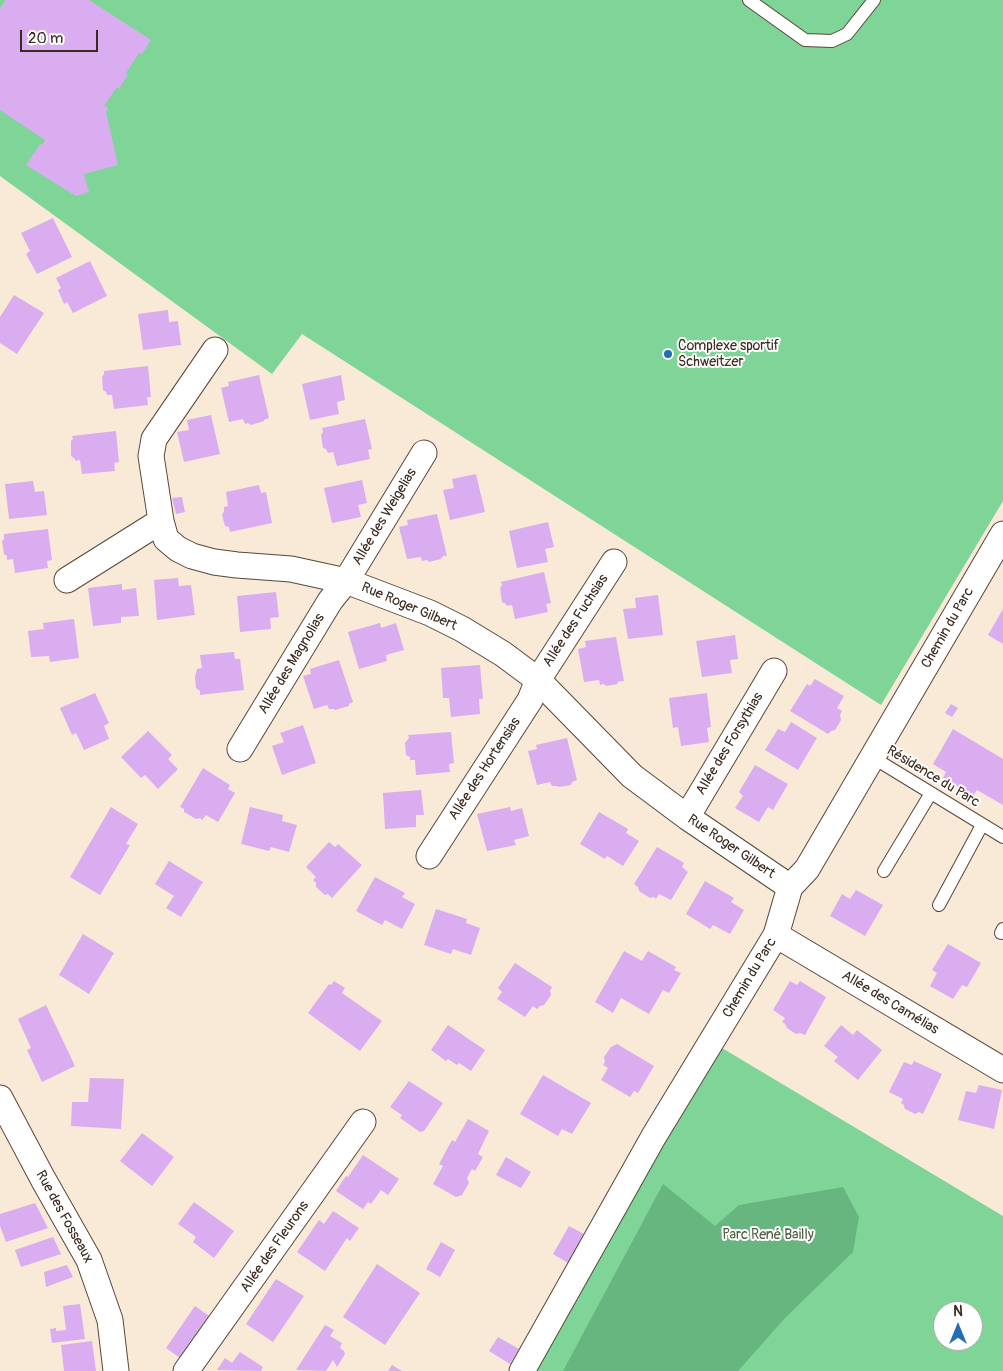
<!DOCTYPE html>
<meta charset="utf-8">
<style>
body{margin:0}
#map{position:relative;width:1003px;height:1371px;overflow:hidden;background:#f9e9d7;font-family:Pangolin,sans-serif}
canvas{display:block}
.north{position:absolute;left:933px;top:1301px;width:50px;height:50px;box-sizing:border-box;background:#fff;border:1px solid #b1aaa5;border-radius:50%;rotate:0deg;font-size:14px;font-weight:700;line-height:20px;text-align:center;color:#3b2a1e}
.north::after{content:'';display:block;margin:auto;width:18px;height:22px;background:#1f6fb2;clip-path:polygon(50% 0,100% 100%,50% 72%,0 100%)}
.scale{position:absolute;left:20px;top:30px;width:78px;height:22px;box-sizing:border-box;border:2px solid #3b2a1e;border-top:0;padding-left:6px;font-size:15px;line-height:18px;white-space:nowrap;color:#3b2a1e;-webkit-text-stroke:4px #fff;paint-order:stroke}
</style>
<div id="map">
<canvas width="1003" height="1371"></canvas>
<div class="north">N</div>
<div class="scale">20 m</div>
</div>
<script>
const g = document.querySelector('canvas').getContext('2d');
g.lineJoin = 'round';
function paint(path, color) {
  g.fillStyle = color;
  g.fill(path, 'evenodd');
}
function trace(path, color, width, dash) {
  g.strokeStyle = color;
  g.lineWidth = width;
  g.lineCap = dash ? 'butt' : 'round';
  g.setLineDash(dash || []);
  g.stroke(path);
}
function label(font, color, halo, rows, align = 'center') {
  g.font = font + ' Pangolin,sans-serif';
  g.lineWidth = 4;
  g.setLineDash([]);
  g.textBaseline = 'middle';
  g.strokeStyle = halo;
  g.fillStyle = color;
  for (const [text, x, y, turn = 0] of rows) {
    g.save();
    g.translate(x, y);
    g.rotate((+turn || 0) * Math.PI / 180);
    g.textAlign = isNaN(turn) ? turn : align;
    if (halo) g.strokeText(text, 0, 0);
    g.fillText(text, 0, 0);
    g.restore();
  }
}
paint(new Path2D(`
 M0,0H1003V501L881,705L302,334L272,374L0,176Z
 M717,1045L1003,1216V1371H534ZM943,1311H973V1341H943Z`), '#7fd598');
paint(new Path2D(`
 M663,1184L715,1226L739,1205L843,1187L859,1217L853,1252L785,1318L738,1371H563Z`), '#67b680');
paint(new Path2D(`
 M6,0H89L151,40L142,54L139,53L126,73L128,74L119,89L117,87L104,106L108,108L106,112L118,165L84,174L89,192L76,196L26,165L40,144L42,145L45,140L0,110V8Z
 M53,218L72,257L37,274L26,254L30,251L21,233Z
 M90,261L107,296L73,313L67,302L64,304L58,290L61,288L56,278Z
 M14,295L44,313L17,354L0,343V317Z
 M168,310L169,322L178,321L181,345L143,350L138,314Z
 M148,366L151,397H147L148,405L114,409L112,395H107L106,392L103,390L102,377L104,374V371Z
 M259,375L269,418L264,420V421L251,425L248,423L245,424L243,419L229,422L221,388L229,386L228,382Z
 M341,375L345,400L337,402L339,414L310,420L302,384Z
 M211,415L220,454L184,462L177,432L189,430L187,420Z
 M365,419L372,449L368,450L370,459L337,466L333,452L328,453L326,449L323,448L321,435L323,432L322,428Z
 M116,431L119,462L114,463L115,471L82,474L80,460L75,461V459L71,456V441L73,439L72,436Z
 M476,474L485,512L450,520L443,490L454,488L452,479Z
 M362,480L367,503L358,505L361,517L332,523L324,488Z
 M33,481L35,492L44,491L47,515L9,519L5,484Z
 M259,485L261,493L266,492L272,523L230,532L229,527L225,526L222,515L224,511V507L228,506L226,492Z
 M182,497L185,512L176,514L172,498Z
 M437,514L447,556H443L441,559L429,562L427,560L422,561L421,557L407,559L399,527L408,525L407,520Z
 M548,522L554,547L545,549L548,562L517,568L509,531Z
 M48,529L52,560L47,561L48,568L15,573L13,559L7,560V556L4,554L2,541L4,539V534Z
 M544,572L551,603L546,604L548,612L515,619L512,605L507,606L506,604L502,602L500,588L502,585L501,582Z
 M178,578L179,586L191,585L195,615L157,620L154,580Z
 M122,584V590L136,588L139,616L121,617V623L93,626L88,588Z
 M276,592L279,617L270,618L271,629L240,632L237,596Z
 M658,595L663,635L628,639L623,609L636,608L635,598Z
 M1003,609V644L988,635Z
 M74,619L79,658L50,662L49,656L31,657L28,631L44,629L43,623Z
 M380,623L381,628L396,623L404,650L386,655L387,661L359,669L348,632Z
 M735,635L738,659L730,660L732,673L702,677L696,641Z
 M616,637L624,681L617,682L618,684L606,686L604,684L600,685L599,680L584,682L578,649L586,647L585,641Z
 M234,652L235,659H240L244,690L200,695V691L196,688L195,677L197,669L202,668L200,655Z
 M339,660L353,702L349,704V706L335,710L334,709H329L327,705L314,709L303,676L311,674L310,669Z
 M480,665L483,699H479L480,714L451,717L449,698H443L441,668Z
 M815,679L844,696L837,708L842,711L840,715L841,720L835,730L831,731L828,734L790,711L807,684L810,686Z
 M95,693L109,723L104,726L109,739L84,750L76,733L72,735L60,708Z
 M707,693L711,727L707,728L709,742L681,746L678,727L673,728L669,698Z
 M951,704L958,708L952,717L945,713Z
 M791,722L817,738L798,770L765,750L778,729L785,732Z
 M303,725L316,763L282,775L272,746L284,742L280,733Z
 M953,729L1003,759V805L977,790L973,796L943,778L946,772L933,764Z
 M148,731L172,755L168,759L178,769L158,789L145,775L141,778L121,757Z
 M451,732L454,763L449,764L450,772L416,775L415,760H410V757L406,755L405,743L409,738L408,735Z
 M567,738L577,780L572,782L571,785L559,787L556,786H552L550,782L537,785L528,751L537,749L536,745Z
 M755,765L788,784L773,810L768,807L759,822L735,808L743,796L739,792Z
 M203,768L230,785L228,789L235,793L218,822L206,815L202,820L200,818L196,819L184,812V809L180,807Z
 M421,790L424,815H416V827L385,829L383,793Z
 M111,807L138,824L126,844L130,845L100,895L70,877Z
 M250,807L283,815L282,821L297,825L289,852L271,847L269,851L241,844Z
 M510,807L511,811L522,808L529,836L514,840L516,845L487,851L477,814Z
 M599,812L628,829L626,833L639,841L623,866L607,856L605,859L580,844Z
 M329,842L335,847L338,844L362,865L332,898L328,894L325,895L316,887V883L313,880L316,877L306,867Z
 M657,847L684,863L682,867L688,872L671,900L659,894L656,899L654,897L650,898L639,891L638,887L634,884Z
 M169,861L203,882L181,917L166,908L174,896L155,884Z
 M375,877L405,893L402,897L415,904L402,929L385,920L382,925L356,911Z
 M705,881L734,898L731,902L744,910L730,934L713,925L710,929L686,914Z
 M856,890L883,905L865,936L830,916L842,894L850,899Z
 M436,909L467,919L466,923L480,928L471,955L453,949L451,954L424,945Z
 M83,934L114,953L89,994L59,975Z
 M948,944L981,963L967,987L962,985L953,999L930,986L937,973L932,970Z
 M624,951L642,961L648,951L676,967L674,970L681,973L669,993L663,990L649,1014L621,998L613,1013L595,1002Z
 M515,963L552,987L550,991L551,995L544,1005L540,1006L537,1009L533,1006L525,1017L497,999L502,992L498,988Z
 M334,981L345,988L342,993L382,1021L360,1051L308,1013L329,984L331,985Z
 M790,981L797,985L800,981L826,997L805,1035L800,1033L796,1034L787,1028L785,1024L782,1022L785,1018L773,1010Z
 M46,1005L75,1066L42,1082L27,1050L31,1048L18,1019Z
 M448,1025L485,1050L471,1071L459,1063L457,1065L448,1059L446,1061L431,1050Z
 M841,1025L853,1035L857,1030L882,1050L858,1080L834,1061L838,1057L824,1046Z
 M617,1044L654,1066L638,1093L634,1091L630,1097L601,1080L608,1068L603,1065L605,1062L604,1057L611,1047Z
 M914,1061L942,1074L923,1114L919,1112L915,1114L905,1109L904,1105L901,1103L903,1099L889,1092L904,1062L912,1065Z
 M543,1075L591,1103L572,1134L562,1129L558,1136L520,1114Z
 M90,1078L124,1079L121,1129L71,1126L72,1102H88Z
 M409,1081L443,1103L424,1131L420,1132L400,1118L402,1115L390,1107Z
 M979,1085L1002,1090L994,1129L958,1120L966,1091L976,1093Z
 M468,1119L489,1131L478,1154L483,1157L475,1171L472,1169L467,1178L469,1183L462,1195L456,1197L433,1184L443,1166L439,1164L452,1140L455,1142Z
 M142,1133L174,1157L152,1186L120,1161Z
 M363,1155L399,1179L388,1195L381,1190L371,1204L368,1202L363,1209L336,1191L346,1176L348,1177Z
 M506,1157L531,1172L521,1188L496,1175Z
 M194,1202L234,1231L214,1258L193,1242L196,1237L178,1224Z
 M35,1203L48,1228L6,1242L0,1226V1214Z
 M333,1211L359,1228L350,1241L347,1238L325,1271L297,1252L319,1220L324,1224Z
 M569,1226L584,1234L568,1263L553,1254Z
 M53,1237L61,1254L21,1267L15,1250Z
 M441,1242L455,1250L440,1277L426,1269Z
 M377,1264L420,1293L385,1345L343,1317Z
 M67,1265L73,1277L46,1287L44,1272Z
 M276,1279L304,1296L273,1342L246,1324Z
 M80,1304L85,1339L52,1343L50,1329L56,1328V1331L66,1330L63,1306Z
 M195,1306L212,1318L183,1360L166,1348Z
 M325,1325L334,1330L330,1336L342,1343L340,1348L344,1351L345,1354L337,1367L333,1360L326,1371L296,1370Z
 M498,1337L519,1349L510,1364L489,1351Z
 M92,1341L96,1371H64L61,1345Z
 M240,1352L263,1367L261,1371L217,1370L225,1358L232,1363Z
 M392,1365L402,1371H388Z`), '#daadf0');
const lane = new Path2D(`
 M749,0L805,40L832,41L847,34L874,0
 M872,757L1003,837
 M884,871L931,793
 M939,905L982,825
 M1001,933L1003,929`);
const street = new Path2D(`
 M161,521L151,456L154,439L215,350
 M67,580L161,521L166,539L178,549L192,556L214,562L237,565L291,569L346,581L430,613L462,629L503,654L538,680L632,776L687,817L790,887
 M240,749L330,601L346,581L424,453
 M687,817L774,671
 M429,856L530,700L538,680L614,562
 M776,935L1003,1070
 M0,1098L43,1179L89,1260L110,1320L116,1371
 M186,1371L363,1122
 M522,1371L654,1136L776,935L790,887L807,869L1003,534`);
trace(lane, '#58473a', 14);
trace(street, '#58473a', 27);
trace(lane, '#fff', 12);
trace(street, '#fff', 25);
for (const [x, y, r, color] of [
 [668,354,5,"#1f6fb2"]
]) {
  const dot = new Path2D();
  dot.arc(x, y, r, 0, 2 * Math.PI);
  g.fillStyle = color;
  g.fill(dot);
  trace(dot, '#fff', 2);
}
label('14px', '#3b2a1e', '#fff', [
 ["Complexe sportif",678,346],
 ["Schweitzer",678,362]
], 'left');
label('14px', '#3b2a1e', '#fff', [
 ["Allée des Weigelias",385,517,-59],
 ["Rue Roger Gilbert",409,607,23],
 ["Allée des Fuchsias",576,621,-57],
 ["Chemin du Parc",948,628,-60],
 ["Allée des Magnolias",292,664,-59],
 ["Allée des Forsythias",730,744,-59],
 ["Allée des Hortensias",485,769,-57],
 ["Résidence du Parc",933,777,31],
 ["Rue Roger Gilbert",731,847,34],
 ["Chemin du Parc",750,978,-59],
 ["Allée des Camélias",890,1003,31],
 ["Rue des Fosseaux",64,1217,61],
 ["Allée des Fleurons",275,1247,-55]
]);
label('14px', '#4f5d43', '#fff', [
 ["Parc René Bailly",768,1235]
]);
</script>
